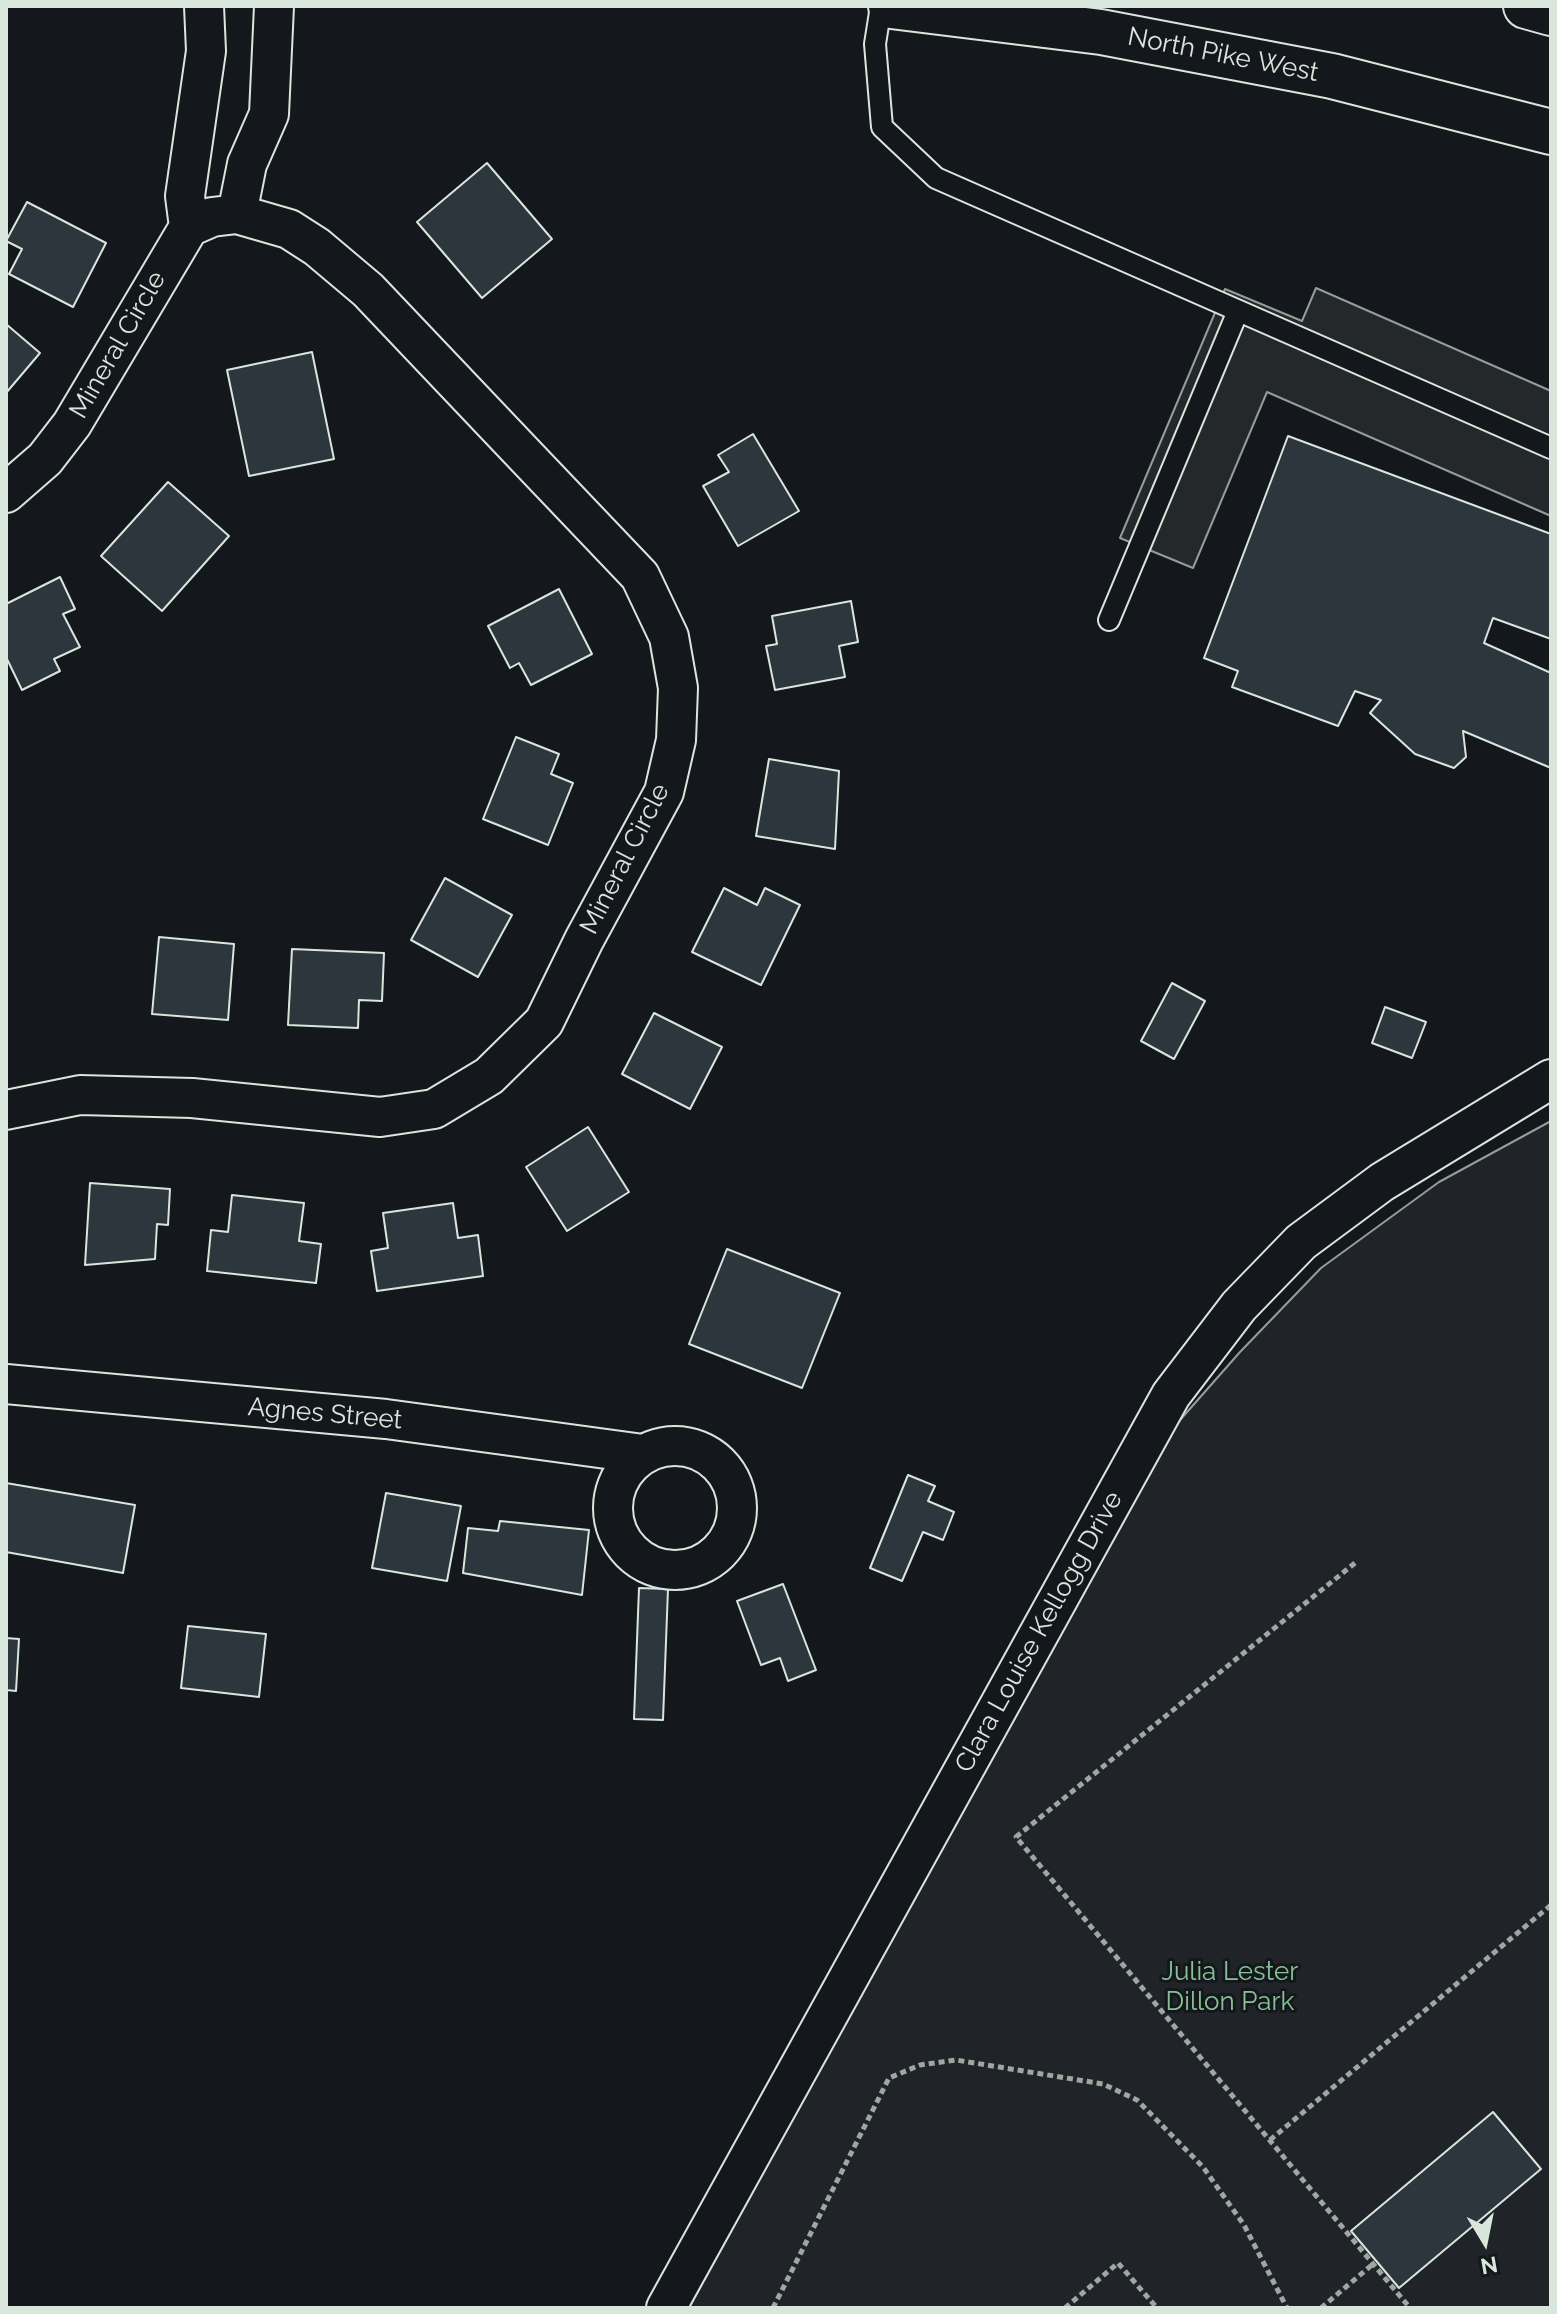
<!DOCTYPE html>
<style>
body{margin:0}
#map{position:relative;width:1557px;height:2314px;overflow:hidden;background:#14181c;font-family:Raleway,sans-serif}
canvas{display:block}
.frame{position:absolute;inset:0;border:8px solid #d8e6dc;pointer-events:none}
.north{position:absolute;left:1445px;top:2202px;width:80px;height:80px;-webkit-text-stroke:6px #14181c;paint-order:stroke;rotate:170deg;font-size:22px;font-weight:700;line-height:32px;text-align:center;color:#d8e6dc}
.north::after{content:'';display:block;margin:auto;width:28px;height:36px;background:#d8e6dc;clip-path:polygon(50% 0,100% 100%,50% 72%,0 100%)}
</style>
<div id="map">
<canvas width="1557" height="2314"></canvas>
<div class="frame"></div>
<div class="north">N</div>
</div>
<script>
const g = document.querySelector('canvas').getContext('2d');
g.lineJoin = 'round';
function paint(path, color) {
  g.fillStyle = color;
  g.fill(path, 'evenodd');
}
function trace(path, color, width, dash) {
  g.strokeStyle = color;
  g.lineWidth = width;
  g.lineCap = dash ? 'butt' : 'round';
  g.setLineDash(dash || []);
  g.stroke(path);
}
function label(font, color, halo, rows, align = 'center') {
  g.font = font + ' Raleway,sans-serif';
  g.lineWidth = 6;
  g.setLineDash([]);
  g.textBaseline = 'middle';
  g.strokeStyle = halo;
  g.fillStyle = color;
  for (const [text, x, y, turn = 0] of rows) {
    g.save();
    g.translate(x, y);
    g.rotate((+turn || 0) * Math.PI / 180);
    g.textAlign = isNaN(turn) ? turn : align;
    if (halo) g.strokeText(text, 0, 0);
    g.fillText(text, 0, 0);
    g.restore();
  }
}
const green = new Path2D(`
 M1551,1121V2308H689L1092,1570L1173,1428L1240,1352L1321,1268L1439,1182Z`);
paint(green, '#202428');
trace(green, '#939e99', 2);
const parking = new Path2D(`
 M1316,288L1551,391V516L1267,392L1193,568L1120,538L1225,289L1302,321Z`);
paint(parking, '#24282b');
trace(parking, '#939e99', 2);
const building = new Path2D(`
 M487,163L552,239L482,298L417,222Z
 M27,202L106,243L73,307L9,274L22,249L6,241Z
 M6,324L40,353L6,393Z
 M312,352L334,459L249,476L227,370Z
 M753,434L799,511L738,546L703,486L729,472L718,455Z
 M1288,436L1551,534V639L1493,618L1484,643L1551,673V768L1463,731L1466,757L1454,768L1415,754L1370,713L1381,700L1355,691L1338,726L1232,687L1238,671L1204,658Z
 M168,482L229,536L162,611L101,556Z
 M60,577L75,609L63,614L80,647L54,659L60,671L22,690L6,657V604Z
 M559,589L592,654L531,685L519,663L510,668L488,626Z
 M851,601L858,642L839,646L845,677L775,690L766,646L777,644L772,616Z
 M516,737L559,754L551,774L573,783L548,845L483,819Z
 M769,759L839,771L835,849L756,836Z
 M445,878L512,915L478,977L411,940Z
 M724,888L757,905L765,888L800,905L761,985L692,952Z
 M159,937L234,944L228,1020L152,1014Z
 M292,949L384,953L382,1001L359,1000L358,1028L288,1025Z
 M1172,983L1205,1001L1174,1059L1141,1041Z
 M1385,1007L1426,1022L1412,1058L1372,1043Z
 M654,1013L722,1047L690,1109L622,1074Z
 M588,1127L629,1192L567,1231L526,1167Z
 M90,1183L170,1189L168,1225L157,1224L155,1259L85,1265Z
 M232,1195L304,1203L299,1241L321,1244L316,1283L207,1271L211,1230L228,1232Z
 M453,1203L458,1238L478,1235L483,1276L377,1291L371,1251L388,1248L383,1213Z
 M727,1249L840,1293L802,1388L689,1344Z
 M908,1475L935,1486L928,1501L954,1512L943,1540L923,1532L902,1581L870,1568Z
 M6,1483L135,1505L123,1573L6,1552Z
 M386,1493L461,1506L447,1581L372,1568Z
 M500,1521L589,1530L582,1595L463,1573L468,1528L498,1531Z
 M783,1584L816,1670L788,1681L780,1658L761,1665L737,1601Z
 M639,1588L668,1589L663,1720L634,1719Z
 M188,1626L266,1634L259,1697L181,1688Z
 M6,1638L19,1639L16,1691L6,1690Z
 M1493,2112L1541,2169L1399,2288L1351,2231Z`);
paint(building, '#2c363c');
trace(building, '#d8e6dc', 2);
const lane = new Path2D(`
 M881,6L875,44L882,127L936,178L1551,448
 M1109,620L1238,311`);
const street = new Path2D(`
 M237,214L247,164L269,114L274,6
 M189,227L185,196L206,51L204,6
 M6,493L45,459L72,424L189,227L212,217L237,214L289,229L317,247L368,290L519,449L640,576L669,637L678,688L676,740L664,792L584,940L544,1022L489,1076L434,1109L380,1117L192,1098L80,1095L6,1110
 M6,1384L386,1419L643,1454
 M613 1508a62 62 0 1 1 124 0a62 62 0 1 1-124 0Z
 M666,2308L1171,1395L1239,1306L1301,1242L1382,1182L1551,1079`);
const secondary = new Path2D(`
 M891,6L1101,32L1332,76L1551,132`);
const highway = new Path2D(`
 M1526,6L1551,13`);
trace(lane, '#d8e6dc', 24);
trace(street, '#d8e6dc', 42);
trace(secondary, '#d8e6dc', 48);
trace(highway, '#d8e6dc', 48);
trace(new Path2D(`
 M1355,1563L1016,1837L1410,2308
 M1270,2140L1551,1905
 M773,2308L889,2078L920,2065L956,2060L1103,2084L1137,2100L1203,2167L1244,2225L1287,2308
 M1065,2308L1118,2263L1157,2308
 M1321,2308L1373,2264`), '#9da8a2', 5, [6, 4]);
trace(lane, '#14181c', 20);
trace(street, '#14181c', 38);
trace(secondary, '#14181c', 44);
trace(highway, '#14181c', 44);
label('26px', '#d8e6dc', '#14181c', [
 ["North Pike West",1223,55,11],
 ["Mineral Circle",118,345,-60],
 ["Mineral Circle",625,859,-63],
 ["Agnes Street",325,1414,5],
 ["Clara Louise Kellogg Drive",1039,1632,-61]
]);
label('26px', '#8ac095', '#14181c', [
 ["Julia Lester",1230,1972],
 ["Dillon Park",1230,2002]
]);
</script>
